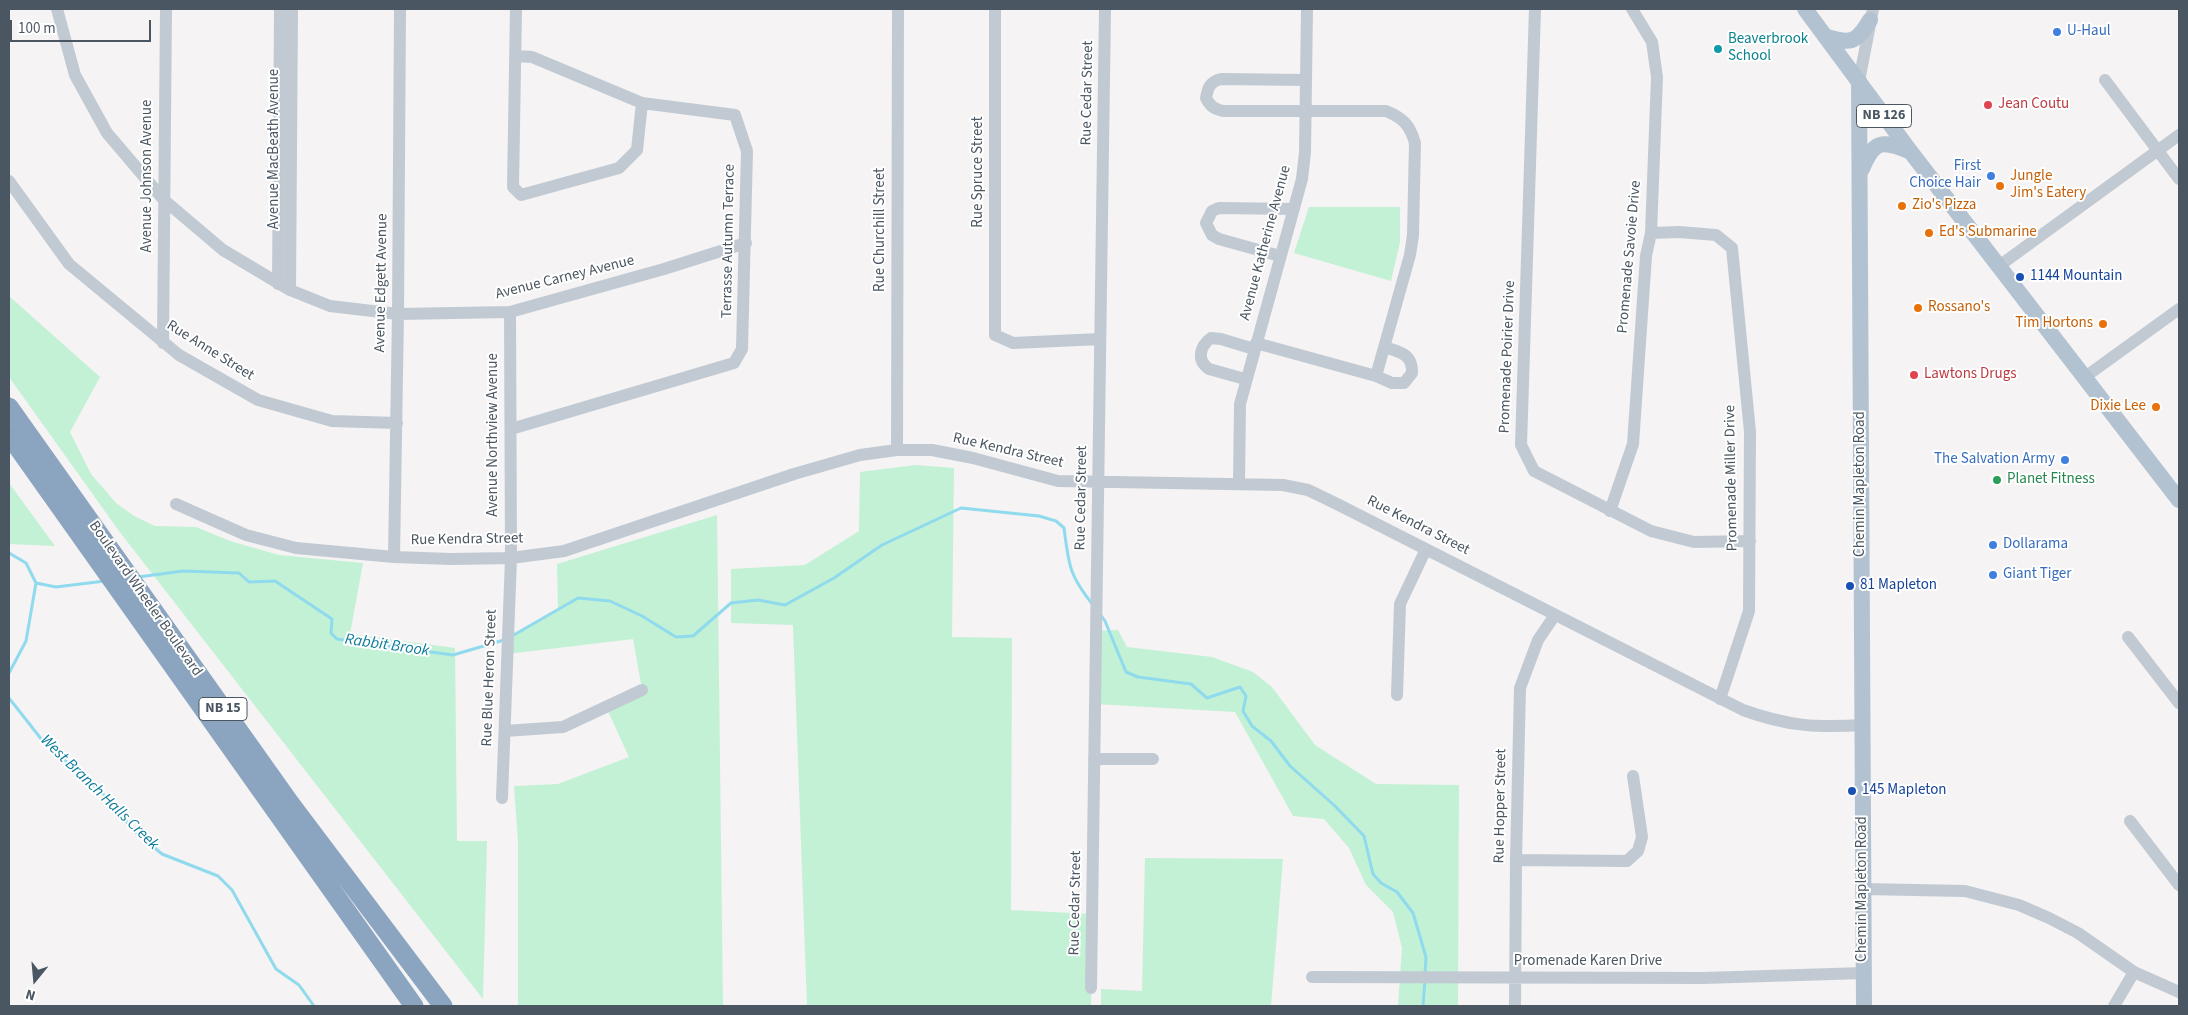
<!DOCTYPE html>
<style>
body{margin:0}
#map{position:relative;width:2188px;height:1015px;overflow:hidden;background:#f5f3f3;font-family:"Source Sans 3",sans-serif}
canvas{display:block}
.frame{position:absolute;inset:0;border:10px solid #4a5661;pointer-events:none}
.north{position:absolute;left:10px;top:955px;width:50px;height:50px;-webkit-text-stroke:4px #fff;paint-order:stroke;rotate:197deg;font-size:14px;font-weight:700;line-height:20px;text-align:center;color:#4a5661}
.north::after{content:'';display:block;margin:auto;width:18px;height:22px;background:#4a5661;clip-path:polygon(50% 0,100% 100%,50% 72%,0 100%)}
.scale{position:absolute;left:10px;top:20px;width:141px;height:22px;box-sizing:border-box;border:2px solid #4a5661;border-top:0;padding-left:6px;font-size:15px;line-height:18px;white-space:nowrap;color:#4a5661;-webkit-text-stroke:4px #fff;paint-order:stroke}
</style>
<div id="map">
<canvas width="2188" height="1015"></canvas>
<div class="frame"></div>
<div class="north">N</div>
<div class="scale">100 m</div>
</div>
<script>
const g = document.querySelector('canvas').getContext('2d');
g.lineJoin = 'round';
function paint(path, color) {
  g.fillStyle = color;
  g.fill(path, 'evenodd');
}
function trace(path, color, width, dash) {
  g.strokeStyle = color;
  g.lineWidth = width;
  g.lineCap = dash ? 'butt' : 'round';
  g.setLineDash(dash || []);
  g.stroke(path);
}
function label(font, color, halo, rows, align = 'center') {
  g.font = font + ' "Source Sans 3",sans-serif';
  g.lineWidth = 4;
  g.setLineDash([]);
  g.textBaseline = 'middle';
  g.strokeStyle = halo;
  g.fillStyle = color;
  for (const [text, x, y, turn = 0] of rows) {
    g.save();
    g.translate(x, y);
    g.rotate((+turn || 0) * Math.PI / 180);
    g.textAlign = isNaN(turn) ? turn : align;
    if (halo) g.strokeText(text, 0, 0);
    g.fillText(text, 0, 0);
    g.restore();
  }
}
paint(new Path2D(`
 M1309,207H1400V242L1391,281L1294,253Z
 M9,296L100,377L70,432L91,474L116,503L134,516L155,526L196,527L230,541L279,555L363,563L350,634L455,648L457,841H487L483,999L119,531L9,377Z
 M916,465L954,468L952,637L1012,638L1011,910L1092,914L1091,1006H807L793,625L731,623V569L805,565L859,531L860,472Z
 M9,483L55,546L9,544Z
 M717,515L723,1006H518V841L514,786L558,784L629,757L606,707L642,689L633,639L507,654L508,638L558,609L557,564Z
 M1118,630L1127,647L1212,657L1253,672L1272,687L1315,745L1376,784L1459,785L1458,1006H1398L1402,948L1393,912L1366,885L1349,848L1324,819L1293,816L1235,712L1095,704L1096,631Z
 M1145,858L1283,859L1271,1006H1101V989L1142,991Z`), '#c3f1d5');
trace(new Path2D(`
 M9,553L26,563L36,583L26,641L9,673
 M138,577L183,571L239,573L249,582L275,581L332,619L331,633L337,639L453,655L504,640
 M36,583L56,587L105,581
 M1100,614L1105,621L1126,672L1138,677L1191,684L1207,698L1240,687L1246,696L1243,711L1252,726L1271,741L1290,766L1335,806L1364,836L1373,874L1381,883L1397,892L1413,913L1426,957L1425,974
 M512,636L578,598L610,601L642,616L676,637L693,636L731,603L758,600L785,605L834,578L882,545L961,508L1039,516L1056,521L1064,528C1069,566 1069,575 1093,605
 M9,698L42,740L112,802L133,830L162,854L218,876L232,890L276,969L299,985L314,1006
 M1423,1006L1425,980`), '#90daee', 3);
trace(new Path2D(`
 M57,9L75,75L107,133L164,200L223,250L290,290L330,306L398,314L510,312L664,269L746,243
 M516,9L513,187L521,195L619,168L637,150L642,103
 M995,9V335L1013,343L1100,339
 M1535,9L1521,445L1534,471L1651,531L1694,542L1750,541
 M2105,80L2179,179
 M1859,81L1873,9
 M9,181L69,264L179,355L258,400L332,421L397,423
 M1651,233L1679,232L1716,235L1732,248L1750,432L1749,611L1720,699
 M1280,256L1219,239L1212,235L1206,223L1212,211L1219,208L1294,209
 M1999,266L2179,135
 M278,284L280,9
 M290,290L292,9
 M163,343L166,9
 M1256,343L1376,376L1410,255L1413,235L1415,143C1410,125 1403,118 1386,111H1223C1214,109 1210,106 1206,98C1208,87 1210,82 1221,79L1305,80
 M1376,376L1392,383H1404L1412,373C1413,354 1400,352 1384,347
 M2085,377L2179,309
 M1245,379L1209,369C1196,360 1200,346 1211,338L1221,339L1254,349
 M511,429L734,363L742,349L747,151L735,115L642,103L532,57L516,56
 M897,450L898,9
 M1239,483L1240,404L1302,179L1305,152L1307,9
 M176,504L246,535L296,548L394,557L451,559L511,558L564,551L794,474L860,455L897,450H932L973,458L1058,481L1283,485L1308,490L1335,503L1743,710C1787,726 1817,728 1862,725
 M1610,511L1633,444L1646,256L1651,233L1657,77L1652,42L1632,9
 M394,557L398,314L400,9
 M2128,637L2179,703
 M1397,695L1400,604L1426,549
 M505,731L563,727L642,690
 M1094,759H1153
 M502,798L511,558L510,312
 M2130,821L2179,885
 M1516,860L1627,861L1638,851L1642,837L1633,776
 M1863,889L1965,891L2019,905L2049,918L2078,933L2134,972L2179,992
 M1312,977L1703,978L1864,973
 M1091,988L1105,9
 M1515,1006L1516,860L1520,688L1538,640L1555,615
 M2114,1006L2134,972`), '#c1cad2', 12);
trace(new Path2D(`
 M1805,9L1910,151L2179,500
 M1825,36C1850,44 1856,44 1870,20
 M1859,81L1864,1006
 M1862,169C1874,140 1882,140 1909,151`), '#b3c2d1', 16);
trace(new Path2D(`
 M9,407L290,803L443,1006
 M9,435L414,1006`), '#8ba5c1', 19);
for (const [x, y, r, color] of [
 [2057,32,5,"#3f7fe0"],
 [1718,49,5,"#0f9aa8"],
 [1988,105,5,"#e0444e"],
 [1991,176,5,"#3f7fe0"],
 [2000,186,5,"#e8710a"],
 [1902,206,5,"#e8710a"],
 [1929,233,5,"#e8710a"],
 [2020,277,5,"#1a4fb4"],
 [1918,308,5,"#e8710a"],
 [2103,324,5,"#e8710a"],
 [1914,375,5,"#e0444e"],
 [2156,407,5,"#e8710a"],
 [2065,460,5,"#3f7fe0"],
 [1997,480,5,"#2e9e5b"],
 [1993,545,5,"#3f7fe0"],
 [1993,575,5,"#3f7fe0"],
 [1850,586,5,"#1a4fb4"],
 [1852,791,5,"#1a4fb4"]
]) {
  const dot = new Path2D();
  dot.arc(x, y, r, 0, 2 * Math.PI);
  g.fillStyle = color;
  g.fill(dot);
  trace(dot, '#fff', 2);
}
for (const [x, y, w] of [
 [1884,116,55],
 [223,709,48]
]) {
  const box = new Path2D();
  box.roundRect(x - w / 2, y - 11.5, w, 23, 4);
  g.fillStyle = '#fff';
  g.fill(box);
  trace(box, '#4a5661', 1);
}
label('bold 14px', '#4a5661', null, [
 ["NB 126",1884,116],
 ["NB 15",223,709]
]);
label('15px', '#366cbe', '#fff', [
 ["U-Haul",2067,32],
 ["First",1981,167,"right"],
 ["Choice Hair",1981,184,"right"],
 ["The Salvation Army",2055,460,"right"],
 ["Dollarama",2003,545],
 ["Giant Tiger",2003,575]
], 'left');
label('15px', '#0d838f', '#fff', [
 ["Beaverbrook",1728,40],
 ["School",1728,57]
], 'left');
label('15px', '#4a5661', '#fff', [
 ["Rue Cedar Street",1088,93,-89],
 ["Avenue MacBeath Avenue",275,149,-90],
 ["Rue Spruce Street",979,172,-90],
 ["Avenue Johnson Avenue",148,176,-90],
 ["Rue Churchill Street",881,230,-90],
 ["Terrasse Autumn Terrace",729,241,-89],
 ["Avenue Katherine Avenue",1266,243,-75],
 ["Promenade Savoie Drive",1630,257,-85],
 ["Avenue Carney Avenue",565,278,-14],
 ["Avenue Edgett Avenue",382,283,-89],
 ["Rue Anne Street",210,351,32],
 ["Promenade Poirier Drive",1508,357,-88],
 ["Avenue Northview Avenue",494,435,-90],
 ["Rue Kendra Street",1008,451,13],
 ["Promenade Miller Drive",1732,478,-91],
 ["Chemin Mapleton Road",1861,484,-90],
 ["Rue Cedar Street",1082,498,-89],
 ["Rue Kendra Street",1418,526,27],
 ["Rue Kendra Street",467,540,-1],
 ["Boulevard Wheeler Boulevard",145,599,55],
 ["Rue Blue Heron Street",490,678,-88],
 ["Rue Hopper Street",1501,806,-89],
 ["Chemin Mapleton Road",1863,889,-90],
 ["Rue Cedar Street",1076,903,-89],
 ["Promenade Karen Drive",1588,962]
]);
label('15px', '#be3a42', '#fff', [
 ["Jean Coutu",1998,105],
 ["Lawtons Drugs",1924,375]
], 'left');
label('15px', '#c56008', '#fff', [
 ["Jungle",2010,177],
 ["Jim's Eatery",2010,194],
 ["Zio's Pizza",1912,206],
 ["Ed's Submarine",1939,233],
 ["Rossano's",1928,308],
 ["Tim Hortons",2093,324,"right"],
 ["Dixie Lee",2146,407,"right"]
], 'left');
label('15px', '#164399', '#fff', [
 ["1144 Mountain",2030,277],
 ["81 Mapleton",1860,586],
 ["145 Mapleton",1862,791]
], 'left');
label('15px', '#27864d', '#fff', [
 ["Planet Fitness",2007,480]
], 'left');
label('italic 16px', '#0c7c9b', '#fff', [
 ["Rabbit Brook",387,646,8],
 ["West Branch Halls Creek",99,793,44]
]);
</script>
